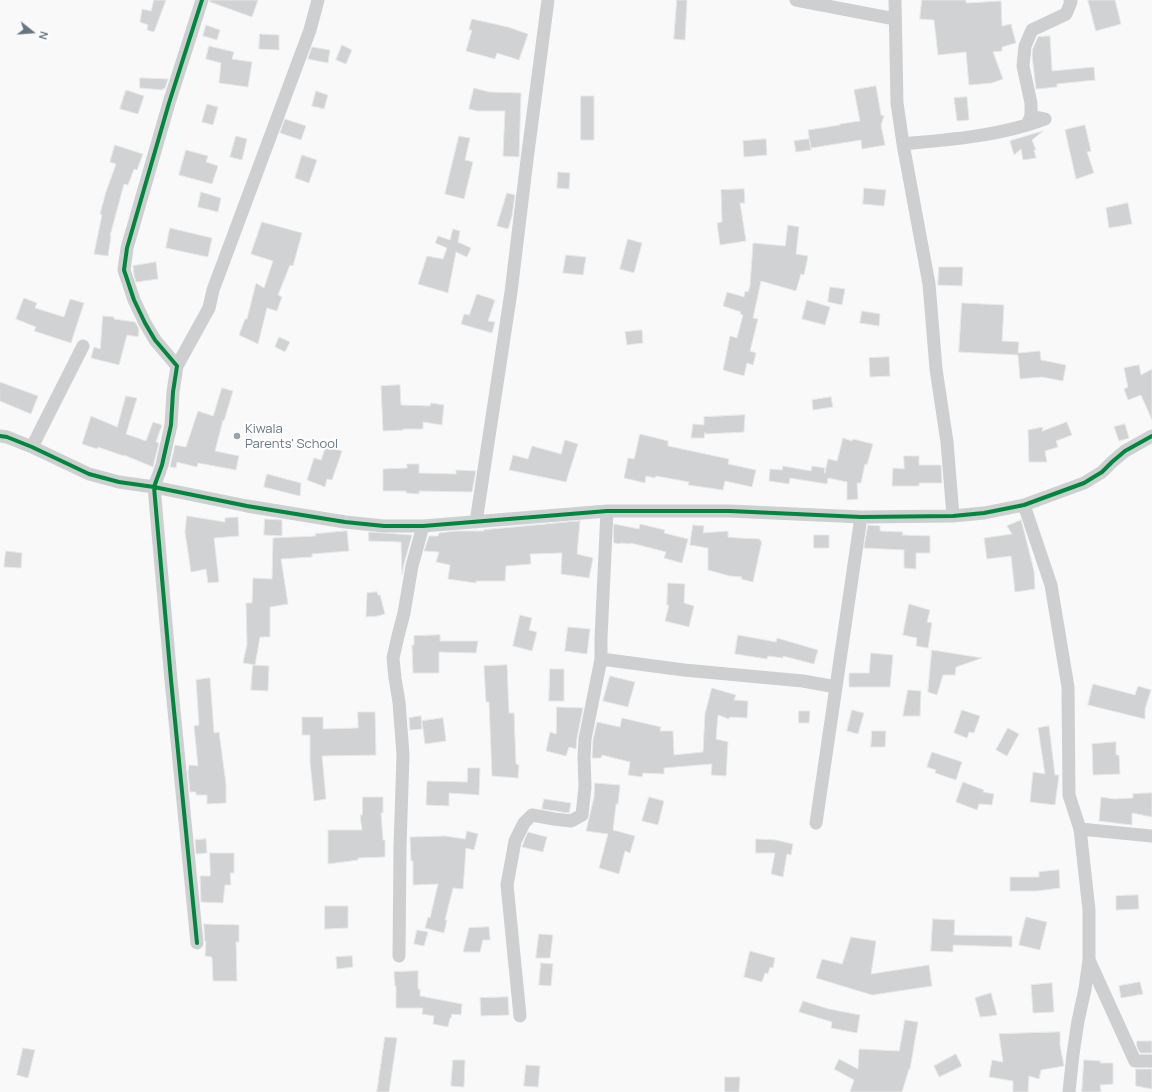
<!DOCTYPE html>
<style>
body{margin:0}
#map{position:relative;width:1152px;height:1092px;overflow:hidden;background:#f9f9f9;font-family:Manrope,sans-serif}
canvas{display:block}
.north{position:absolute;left:12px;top:12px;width:40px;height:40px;-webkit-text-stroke:3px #fff;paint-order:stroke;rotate:107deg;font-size:11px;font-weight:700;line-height:16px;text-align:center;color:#657683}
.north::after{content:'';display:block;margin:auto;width:14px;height:18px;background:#657683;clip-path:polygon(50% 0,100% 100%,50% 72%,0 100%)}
</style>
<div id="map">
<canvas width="1152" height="1092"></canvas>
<div class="north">N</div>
</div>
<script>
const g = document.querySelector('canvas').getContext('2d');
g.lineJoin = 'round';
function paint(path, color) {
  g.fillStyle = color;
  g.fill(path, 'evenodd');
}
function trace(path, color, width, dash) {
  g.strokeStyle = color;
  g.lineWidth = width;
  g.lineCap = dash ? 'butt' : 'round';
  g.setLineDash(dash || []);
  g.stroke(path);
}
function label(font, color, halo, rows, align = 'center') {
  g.font = font + ' Manrope,sans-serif';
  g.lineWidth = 4;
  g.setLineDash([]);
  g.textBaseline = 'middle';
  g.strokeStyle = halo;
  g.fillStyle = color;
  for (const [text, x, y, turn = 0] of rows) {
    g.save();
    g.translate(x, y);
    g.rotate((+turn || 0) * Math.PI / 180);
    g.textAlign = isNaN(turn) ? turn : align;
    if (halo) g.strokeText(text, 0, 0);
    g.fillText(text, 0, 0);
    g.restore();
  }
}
const building = new Path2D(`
 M154,0H166L154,32L147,30L148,25L140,22L142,9L151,11Z
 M210,0H258L252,17L210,2Z
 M677,0H687L685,40L674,39Z
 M922,0H966V3L1001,1L1002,26L1011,24L1016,43L1002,47V51L993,52L1003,79L992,83L969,85L966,52L938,55L934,20L920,19Z
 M1088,0H1115L1121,24L1096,31Z
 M472,19L508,27L528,34L519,60L497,53L495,59L466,51L472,30H469Z
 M206,25L220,30L217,40L203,36Z
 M260,34L279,35V50L259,49Z
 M1050,36L1052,71L1094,67L1095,80L1057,84V87L1036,89L1032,55L1033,48L1038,37Z
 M342,45L352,50L346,64L336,60Z
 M209,46L234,52L232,59L252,62L248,87L219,83L221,63L206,59Z
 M312,47L330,50L328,63L308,59Z
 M140,78H144L168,79L165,89L163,88V90L140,88Z
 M876,86L881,115L884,116L881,125L885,145L862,149L861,140L811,148L808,130L840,125V124L860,121L854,90Z
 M474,88L489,92L521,93L519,157L503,156L505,111H477L469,109Z
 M126,90L144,96L138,114L120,109Z
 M316,91L328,95L324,109L312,106Z
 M581,96H594V140H581Z
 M967,97L969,120L957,121L954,98Z
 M207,104L218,107L213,125L202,122Z
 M285,119L306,126L301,140L280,133Z
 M1085,125L1091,151L1087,152L1094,173L1076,179L1065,130Z
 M1043,131L1032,140L1036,150H1034L1036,158L1023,160L1021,149L1014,155L1010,141Z
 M236,136L247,139L242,160L230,157Z
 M459,136L470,138L465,160L473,162L464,199L445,194Z
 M766,139L767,155L744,157L743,141Z
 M809,139L811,150L796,152L794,141Z
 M115,145L143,154L137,170L134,169L128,185L124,184L110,236H111L108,256L94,254L102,215L100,214L106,192L116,164L110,162Z
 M186,150L208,156L206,162L218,166L212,184L179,175Z
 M302,155L317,160L309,183L295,178Z
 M558,172L570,173L569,189L557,188Z
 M864,188L886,190L884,206L863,204Z
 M744,189L745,203H740L746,241L720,245L717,223L722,222L721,190Z
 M201,192L221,198L218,212L198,207Z
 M507,193L515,195L512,216L508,229L497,226Z
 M1128,203L1132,224L1109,228L1106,208Z
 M262,222L302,233L293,266L290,265L278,295L282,297L277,311L267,308L258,344L239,335L245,319H247L256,283L264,288L273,261L251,254Z
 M788,225L799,227L796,254L808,256L804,275L801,274L796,291L761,281L753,318L758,319L750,351L756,353L753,365L747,363L744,376L723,370L730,336L737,338L743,315L740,314L741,312L723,306L727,292L744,297L745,291L748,292L750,286L753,243L785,246Z
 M170,228L212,238L208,257L166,248Z
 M453,229L460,231L458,242L471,248L467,257L456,252L448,293L418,284L427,256L443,259L447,248L435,243L438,236L450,240Z
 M628,239L642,243L634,273L620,269Z
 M566,255L586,257L583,275L563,273Z
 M156,262L158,279L136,282L134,275L133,266Z
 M939,267H963L962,286L938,285Z
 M830,287L845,289L842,305L828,302Z
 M477,294L495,300L488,321L495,322L492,333L461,324L464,314L469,315Z
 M24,298L37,303L35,308L64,317L70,299L84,303L71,343L34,331L36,327L16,319Z
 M807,300L830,307L825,325L802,319Z
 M962,303L1004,305L1002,341L1019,342L1018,353L1040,351L1041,360L1066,365L1063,381L1042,377L1020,379L1018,355L959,352Z
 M862,311L880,314L879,326L860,323Z
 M103,316L114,317V319L135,322L139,329L138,337L127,335L119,365L91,358L94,347L100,349Z
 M642,330L643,343L627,345L625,332Z
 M279,337L290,342L285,352L275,347Z
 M889,357L890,376L870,377L869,358Z
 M1139,365L1141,375L1152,369V420L1141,395L1128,400L1124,389L1128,387L1124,368Z
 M0,382L38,396L31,414L0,401Z
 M400,385L401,405L430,406L431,403L444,405L442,425L423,422V429H403V430L383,431L381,386Z
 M222,388L233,391L224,421L223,420L215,451L239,456L236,470L198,463L197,467L177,462L176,468L170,467L175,445L186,447L198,411L213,416Z
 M126,396L137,398L126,434L146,441L153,422L162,425L156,442L159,443L153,467L124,455V456L98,447L97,449L82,444L91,416L117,427Z
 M831,397L833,407L813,410L812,400Z
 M745,415L744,432L705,434V432L704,438H691L693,424L704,425V417Z
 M1067,422L1072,435L1056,441L1058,447L1045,451L1047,462H1029L1028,430L1043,427L1042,431Z
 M1125,424L1129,438L1119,441L1114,427Z
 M640,434L668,441V446L729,459L728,464L756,470L752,487L725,481L723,490L688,485L689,482L656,476L655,478L646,476L645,483L624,478L628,458L634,459Z
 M843,438L852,441L853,439L873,444L867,465L865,464L861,483H857L858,499L847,500V482L828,478L827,484L790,478L789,484L769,481L770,469L782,470L783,466L811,471L812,466L825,468L824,473H825L828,459L837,461Z
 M565,440L578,444L566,482L509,470L513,455L528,459L532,446L561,454Z
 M326,446L342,451L332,480L327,479L325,487L307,480L314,458L321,460Z
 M904,456H919V465H941L942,483H919V486H892L893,468L904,469Z
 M407,464H419V473L456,474V470L476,471L472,492L419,491V494L406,493V491H383V469L407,468Z
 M267,474L301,483L300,496L264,487Z
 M187,516L225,522V518L238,517L239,536L214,538L219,582L208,583L206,569L191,572L185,532Z
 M265,519L282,520V536L264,535Z
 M1021,520L1024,531L1034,571L1035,589L1015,592L1011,556L987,559L984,538L1012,534L1007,526Z
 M580,521L577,554L593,558L589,578L561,574L562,553L530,554L531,564L506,566L505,581H476V583L448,579L450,565L436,562L439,552L424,551L429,536H438L439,533L455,531H484V530Z
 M614,524L639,529L640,524L665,530L664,533L688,539L682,563L664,558L666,552L631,543L630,544L621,543L620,544L614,543Z
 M693,525L704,526L703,533L728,531V537L738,538L760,539V541H762L753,582L741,579L742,577L730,576L708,570V548L690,545Z
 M868,525L880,526V531L903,532L902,535L930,536V553H916V569L904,568V550L864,548Z
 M347,531L349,551L312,554V557L281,559L288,604L270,607V637H260L255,665L243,663L247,644L246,603H252L253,578L272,579L273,538L316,536L315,534Z
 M369,532L412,535L404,564L402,575L401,542L369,541Z
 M814,535H829V548H814Z
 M6,551L22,553L21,568L4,567Z
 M668,583L685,584L684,603L694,606L689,627L665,621L669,605H667Z
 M377,592L378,595H380L385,614L373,617V616L366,617L367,593Z
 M909,604L930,610L927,622L932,623L928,648L916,646L917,638L903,635Z
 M520,615L532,618L529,630L537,632L532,651L513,646Z
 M568,627L590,629L587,654L565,651Z
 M440,635V641H478L476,653L439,652V673H413L412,645H414V636Z
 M738,635L776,642L777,638L818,650L814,664L783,656V658L768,656L767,659L735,654Z
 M932,650L982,658L956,667L955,675H943L937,695L928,692Z
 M871,653L893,655L890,687H849V673H869Z
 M253,665L269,666L268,691L251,690Z
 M507,665L509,713H514L516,764L519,765L518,778L492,776L489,702H486L484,666Z
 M550,669H564V701H549Z
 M610,676L635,682L628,707L603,701Z
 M210,678L214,733L219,732L226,784V803L207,804V795H196V792H190L188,773L189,765L198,766L194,726L199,725L196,680Z
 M1093,684L1135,695L1138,686L1151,690L1145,709V719L1088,705Z
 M712,688L736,695L734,700L748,701L747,718L730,717L729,719L718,715L716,739L728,742L726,776L711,775L712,764L664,768V774L643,773L642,777L628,775L630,762L602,755L601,758H592L593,740L597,722L620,727L622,718L661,727L660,731H673L674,755L703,752L705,714Z
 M908,690L921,691L920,716H903Z
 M557,707L583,708L577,738L576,749L569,747L566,756L546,751L550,732L556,734Z
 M852,710L864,713L858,734L847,731Z
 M962,710L980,716L974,733L969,732L967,738L954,733Z
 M799,711H810L809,723H799Z
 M358,712H375L376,755L322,756L326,799L314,801L310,762V735H302V717H323V729L358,728Z
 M421,716L422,729L410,730L409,718Z
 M443,718L446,741L425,744L422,721Z
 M1049,726L1055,775H1059L1055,805L1030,802L1033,772L1045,774L1038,728Z
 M1008,728L1019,734L1007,756L996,750Z
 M872,731H886L885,747H871Z
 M1116,742V755H1119L1120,774L1093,775L1092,744Z
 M932,752L962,762L956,780L935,773L936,770L927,767Z
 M468,768H480L479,795L449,793V806L426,805L427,781L467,782Z
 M963,782L984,790L983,792L994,794L992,805L979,804L977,810L956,802Z
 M595,783L620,785L618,804H616L613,830L635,836L630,853L625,851L619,874L599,868L608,834L586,831L594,797Z
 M1152,793V817L1132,813V825L1099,821L1101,797L1114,799L1133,798V794Z
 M363,797H383V813H381L383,840H385V857L358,858V860L328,864V830H362L360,815H362Z
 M649,797L664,801L658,825L642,821Z
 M544,799L571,803L569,813L542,809Z
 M467,831L478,834L474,850L466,848L463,889L453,888L445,920H447L444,933L425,928L428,917L430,918L438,884L413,885V861H411L410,837L445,836L465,839Z
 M528,832L547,837L543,852L522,847Z
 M206,839L207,853L196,854L195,840Z
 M756,839L776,840L793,844L791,855L787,854L783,877L771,874L775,853H756Z
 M210,853H234V873H230L231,885H225L223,903L201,902L200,876H210Z
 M1059,870L1060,888L1037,891H1010V877H1039V872Z
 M1138,895L1139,909L1116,910V896Z
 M325,906H348V928L325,929Z
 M1026,917L1047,922L1040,950L1019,945Z
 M933,919L955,920L954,935L1012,936V947L953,945V952L931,951Z
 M204,924L239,925V942H236L237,981H213L212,957L205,956L206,941H205Z
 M489,927L490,940H483L480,952H463L469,928Z
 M417,930L428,932L424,946L414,944Z
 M539,934L553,935L550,958H536Z
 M851,937L876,941L871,974L929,965L932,986L872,995L816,978L822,959L842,964Z
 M750,951L775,958L773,968L770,967L768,974L765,973L762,982L744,977Z
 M352,956L353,967L337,969L336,957Z
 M541,963L553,964L551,986L539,985Z
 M418,971V989H420V996L462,1004L461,1015L452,1014L451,1018H450L448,1027L433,1024L434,1016L422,1014L423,1008H396V986H395L394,972Z
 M1140,982L1143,994L1121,998L1119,986Z
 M1052,983L1054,1012L1033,1013L1031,985Z
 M991,993L997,1015L990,1016L980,1017L975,998Z
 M508,997L509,1015L481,1016L480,998Z
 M803,1001L829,1009L860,1015L857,1033L831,1028L832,1022L799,1012Z
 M905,1020L918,1022L910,1069H909L902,1092H850L854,1080L834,1069L839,1059L858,1069L859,1049L899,1051Z
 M1060,1032V1045L1064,1066L1041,1070L1039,1079L1029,1076L1028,1092H1013V1081L989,1077L992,1060L1003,1062L999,1034Z
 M385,1037L397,1038L389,1092H377Z
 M1137,1041H1152V1053H1140L1137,1047Z
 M23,1048L35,1050L28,1078L17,1075Z
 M956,1054L962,1066L939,1077L934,1066Z
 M453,1060H465L464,1087L451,1086Z
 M1084,1060L1101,1061L1100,1063H1113V1084L1100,1085L1101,1092H1082Z
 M526,1065L540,1066L538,1087L524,1086Z
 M1136,1069H1152V1089L1136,1086Z
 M725,1077H740L739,1092H725Z`);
paint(building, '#d0d2d3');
trace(building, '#e8e8e8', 1);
trace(new Path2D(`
 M796,0L895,19
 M895,0L897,103L903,144L929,284L936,369L947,442L953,516
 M1027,125L1045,119L1031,116
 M903,144C945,140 987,137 1027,125L1031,116V103L1023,66L1025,46L1032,30L1066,14L1071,2L1070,0
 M177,366L209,308L213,290L310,30L318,0
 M0,436L7,437L32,447L89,474L119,482L154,487L247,506L345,522L384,526H423L607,511H730L861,517L953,516L984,513L1024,505L1084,483L1102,472L1112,462L1125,451L1152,436
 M32,447L83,346
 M1024,505L1051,585L1068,687L1069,795L1080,829L1089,910V960L1085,989L1078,1021L1073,1054L1069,1092
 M476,522L511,292L527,160L548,0
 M601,659L684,670L803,681L836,687
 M816,823L861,517
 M1080,829L1152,836
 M197,943L171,680L154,487L162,465L171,425L173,392L177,366L155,340L145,323L134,300L124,270L127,248L169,103L202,0
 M399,956L400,847L403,755L399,702L395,678L393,658L398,636L404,613L412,566L423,526
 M1089,960L1135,1061H1152
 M520,1016L507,885L515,841L524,823L532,815L554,819L571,821L582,815L585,787L584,757L585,739L601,659V638L607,511`), '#cecfd0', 13);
trace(new Path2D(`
 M0,436L7,437L32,447L89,474L119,482L154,487L247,506L345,522L384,526H423L607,511H730L861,517L953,516L984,513L1024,505L1084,483L1102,472L1112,462L1125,451L1152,436
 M197,943L171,680L154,487L162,465L171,425L173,392L177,366L155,340L145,323L134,300L124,270L127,248L169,103L202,0`), '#00873e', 4);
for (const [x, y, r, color] of [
 [237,436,4,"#99a4ac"]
]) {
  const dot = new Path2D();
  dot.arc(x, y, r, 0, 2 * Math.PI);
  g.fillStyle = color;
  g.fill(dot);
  trace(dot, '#fff', 1.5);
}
label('13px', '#657683', '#fff', [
 ["Kiwala",245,429],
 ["Parents' School",245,444]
], 'left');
</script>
